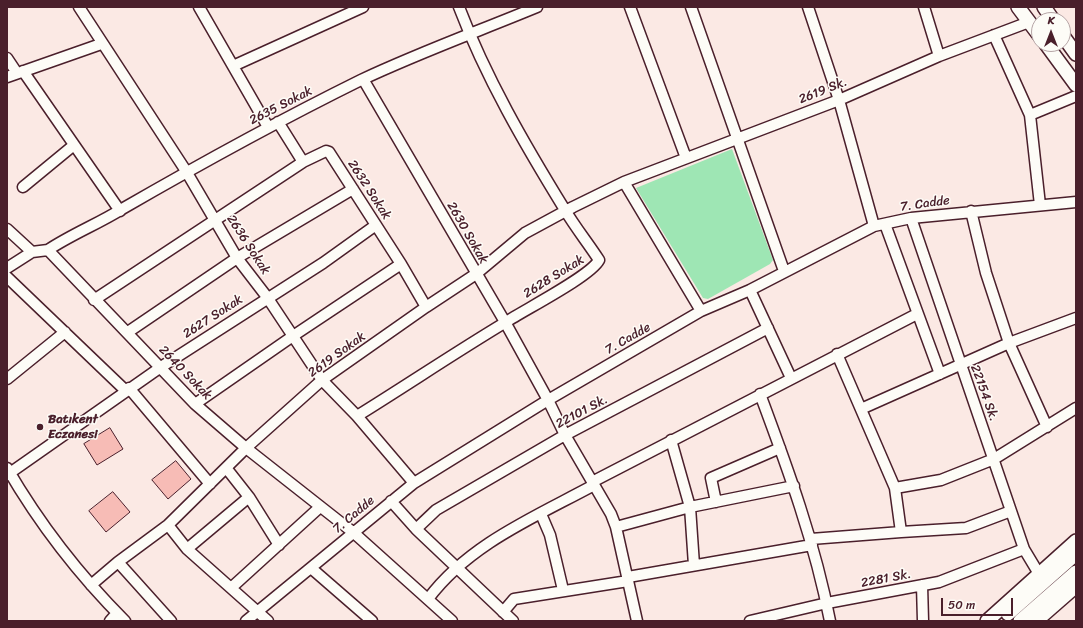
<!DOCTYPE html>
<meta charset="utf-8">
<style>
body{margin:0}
#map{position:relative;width:1083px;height:628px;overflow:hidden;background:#fbe9e4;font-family:Sriracha,sans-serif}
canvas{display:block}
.frame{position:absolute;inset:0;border:8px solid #4a1f2b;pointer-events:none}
.north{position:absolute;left:1031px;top:12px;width:40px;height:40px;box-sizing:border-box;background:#fdfcf7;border:1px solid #b5a4a5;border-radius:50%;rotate:0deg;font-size:11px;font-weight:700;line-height:16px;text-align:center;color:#4a1f2b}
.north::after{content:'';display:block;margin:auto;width:14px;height:18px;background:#4a1f2b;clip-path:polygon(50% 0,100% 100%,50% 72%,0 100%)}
.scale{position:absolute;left:941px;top:598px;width:72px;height:18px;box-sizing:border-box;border:2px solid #4a1f2b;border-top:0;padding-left:5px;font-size:12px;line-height:14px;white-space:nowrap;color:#4a1f2b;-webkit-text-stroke:3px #fdfcf7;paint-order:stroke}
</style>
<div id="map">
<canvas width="1083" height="628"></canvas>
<div class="frame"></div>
<div class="north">K</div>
<div class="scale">50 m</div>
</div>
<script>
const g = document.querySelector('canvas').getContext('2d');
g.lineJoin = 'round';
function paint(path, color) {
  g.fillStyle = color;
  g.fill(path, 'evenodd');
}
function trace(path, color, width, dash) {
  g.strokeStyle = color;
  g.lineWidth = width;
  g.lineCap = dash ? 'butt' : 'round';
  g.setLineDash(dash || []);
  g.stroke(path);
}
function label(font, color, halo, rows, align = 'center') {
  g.font = font + ' Sriracha,sans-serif';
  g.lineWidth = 3;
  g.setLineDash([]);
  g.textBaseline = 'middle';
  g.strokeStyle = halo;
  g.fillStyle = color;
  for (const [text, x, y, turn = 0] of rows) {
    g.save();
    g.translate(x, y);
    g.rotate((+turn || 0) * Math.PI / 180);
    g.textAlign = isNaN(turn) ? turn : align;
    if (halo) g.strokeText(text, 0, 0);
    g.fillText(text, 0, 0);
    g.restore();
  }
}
paint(new Path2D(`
 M732,149L773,260L770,264L708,299L703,298L636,188Z`), '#9ee6b4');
const building = new Path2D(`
 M110,428L123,449L97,465L84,444Z
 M176,461L191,479L168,499L152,480Z
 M113,492L130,512L106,532L89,511Z`);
paint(building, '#f7bcb6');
trace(building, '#4a1f2b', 1);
const minor = new Path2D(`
 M79,7L186,171L237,258L267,297L322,380L357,416L414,483
 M199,7L268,127
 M630,7L686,158
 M691,7L784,271
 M808,7L839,100L874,226
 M924,7L939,56
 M994,35L1030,115L1040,205
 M7,58L17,73
 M233,66L363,7
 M23,71L120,211
 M7,77L101,44
 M363,79L505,322L548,400L565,435L611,514L616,527L637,621
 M1030,115L1076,96
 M278,122L303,162
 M624,182L701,311
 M23,187L74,145
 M971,211L986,273L1009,343L1047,427
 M911,218L1024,549L1039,574
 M885,224L940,374
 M7,229L32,252L48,250L195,404L246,448L354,533L452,621
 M48,250C72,234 98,224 122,209C200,164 280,120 361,80C418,53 479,31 537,7
 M7,268L32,252
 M7,277L126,391
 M750,290L791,378
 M94,300L303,162L326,151L329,152L401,264L426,307
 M128,332L237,258L353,189
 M837,354L895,488L901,532
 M7,379L65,332
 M129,388L210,484
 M760,394C788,469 815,543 830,621
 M195,404L293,336L401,264
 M861,409L1009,343L1076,318
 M357,416C407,385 456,352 506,322C524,310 591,276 599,260C588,243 575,227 565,210C525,145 486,78 459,7
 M671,440L690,507L694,565
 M7,468C39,523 80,576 125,621
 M227,469L249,497L279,545
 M7,475L161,367L323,263L376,225
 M592,482L917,314
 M895,488L941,480L994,459L1076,408
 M391,501L416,529L513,621
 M716,502L711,478L780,448
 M541,514L550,535L563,590
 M168,525L187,549L268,621
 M616,527L690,507L794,486
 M416,529L436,510L565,435L768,328
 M811,539L901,532L966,528L1011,511
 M187,549L249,497
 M118,562L171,621
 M311,568L372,621
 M628,577L812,545
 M91,585L118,562L168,525L246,448L322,380L426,307L476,274L525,233L573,207L624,182L839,100L939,56L1029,22
 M922,585L923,621
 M231,588L320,507
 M428,599C469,544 535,517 594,485
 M503,612L514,599L628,581
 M110,621L117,613
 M246,621L414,483L548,400L701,311L750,290L874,226L911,218L1076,202
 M750,621L827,603L939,582L1024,549`);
const major = new Path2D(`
 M1018,7L1039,35
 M1044,7L1053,20
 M1063,36L1076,54
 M1046,44L1076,85
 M1008,614L1076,554
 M987,621L1076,541
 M1020,621L1076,572
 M1036,621L1076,586`);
trace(minor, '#4a1f2b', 13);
trace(major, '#4a1f2b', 16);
trace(minor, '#fdfcf7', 10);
trace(major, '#fdfcf7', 13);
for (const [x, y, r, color] of [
 [40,427,4,"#4a1f2b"]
]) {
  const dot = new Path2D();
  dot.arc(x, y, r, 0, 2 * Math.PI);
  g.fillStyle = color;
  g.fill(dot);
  trace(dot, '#fdfcf7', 1.5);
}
label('13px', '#4a1f2b', '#fdfcf7', [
 ["2619 Sk.",823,91,-22],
 ["2635 Sokak",281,106,-27],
 ["2632 Sokak",369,190,57],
 ["7. Cadde",925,204,-8],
 ["2630 Sokak",467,233,60],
 ["2636 Sokak",248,245,57],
 ["2628 Sokak",554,277,-32],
 ["2627 Sokak",213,317,-33],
 ["7. Cadde",628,339,-30],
 ["2619 Sokak",337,355,-36],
 ["2640 Sokak",185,373,46],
 ["22154 Sk.",984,393,70],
 ["22101 Sk.",582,412,-28],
 ["7. Cadde",354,515,-40],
 ["2281 Sk.",886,579,-11]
]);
label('bold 13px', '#4a1f2b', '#fdfcf7', [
 ["Batıkent",48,420],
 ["Eczanesi",48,435]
], 'left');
</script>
